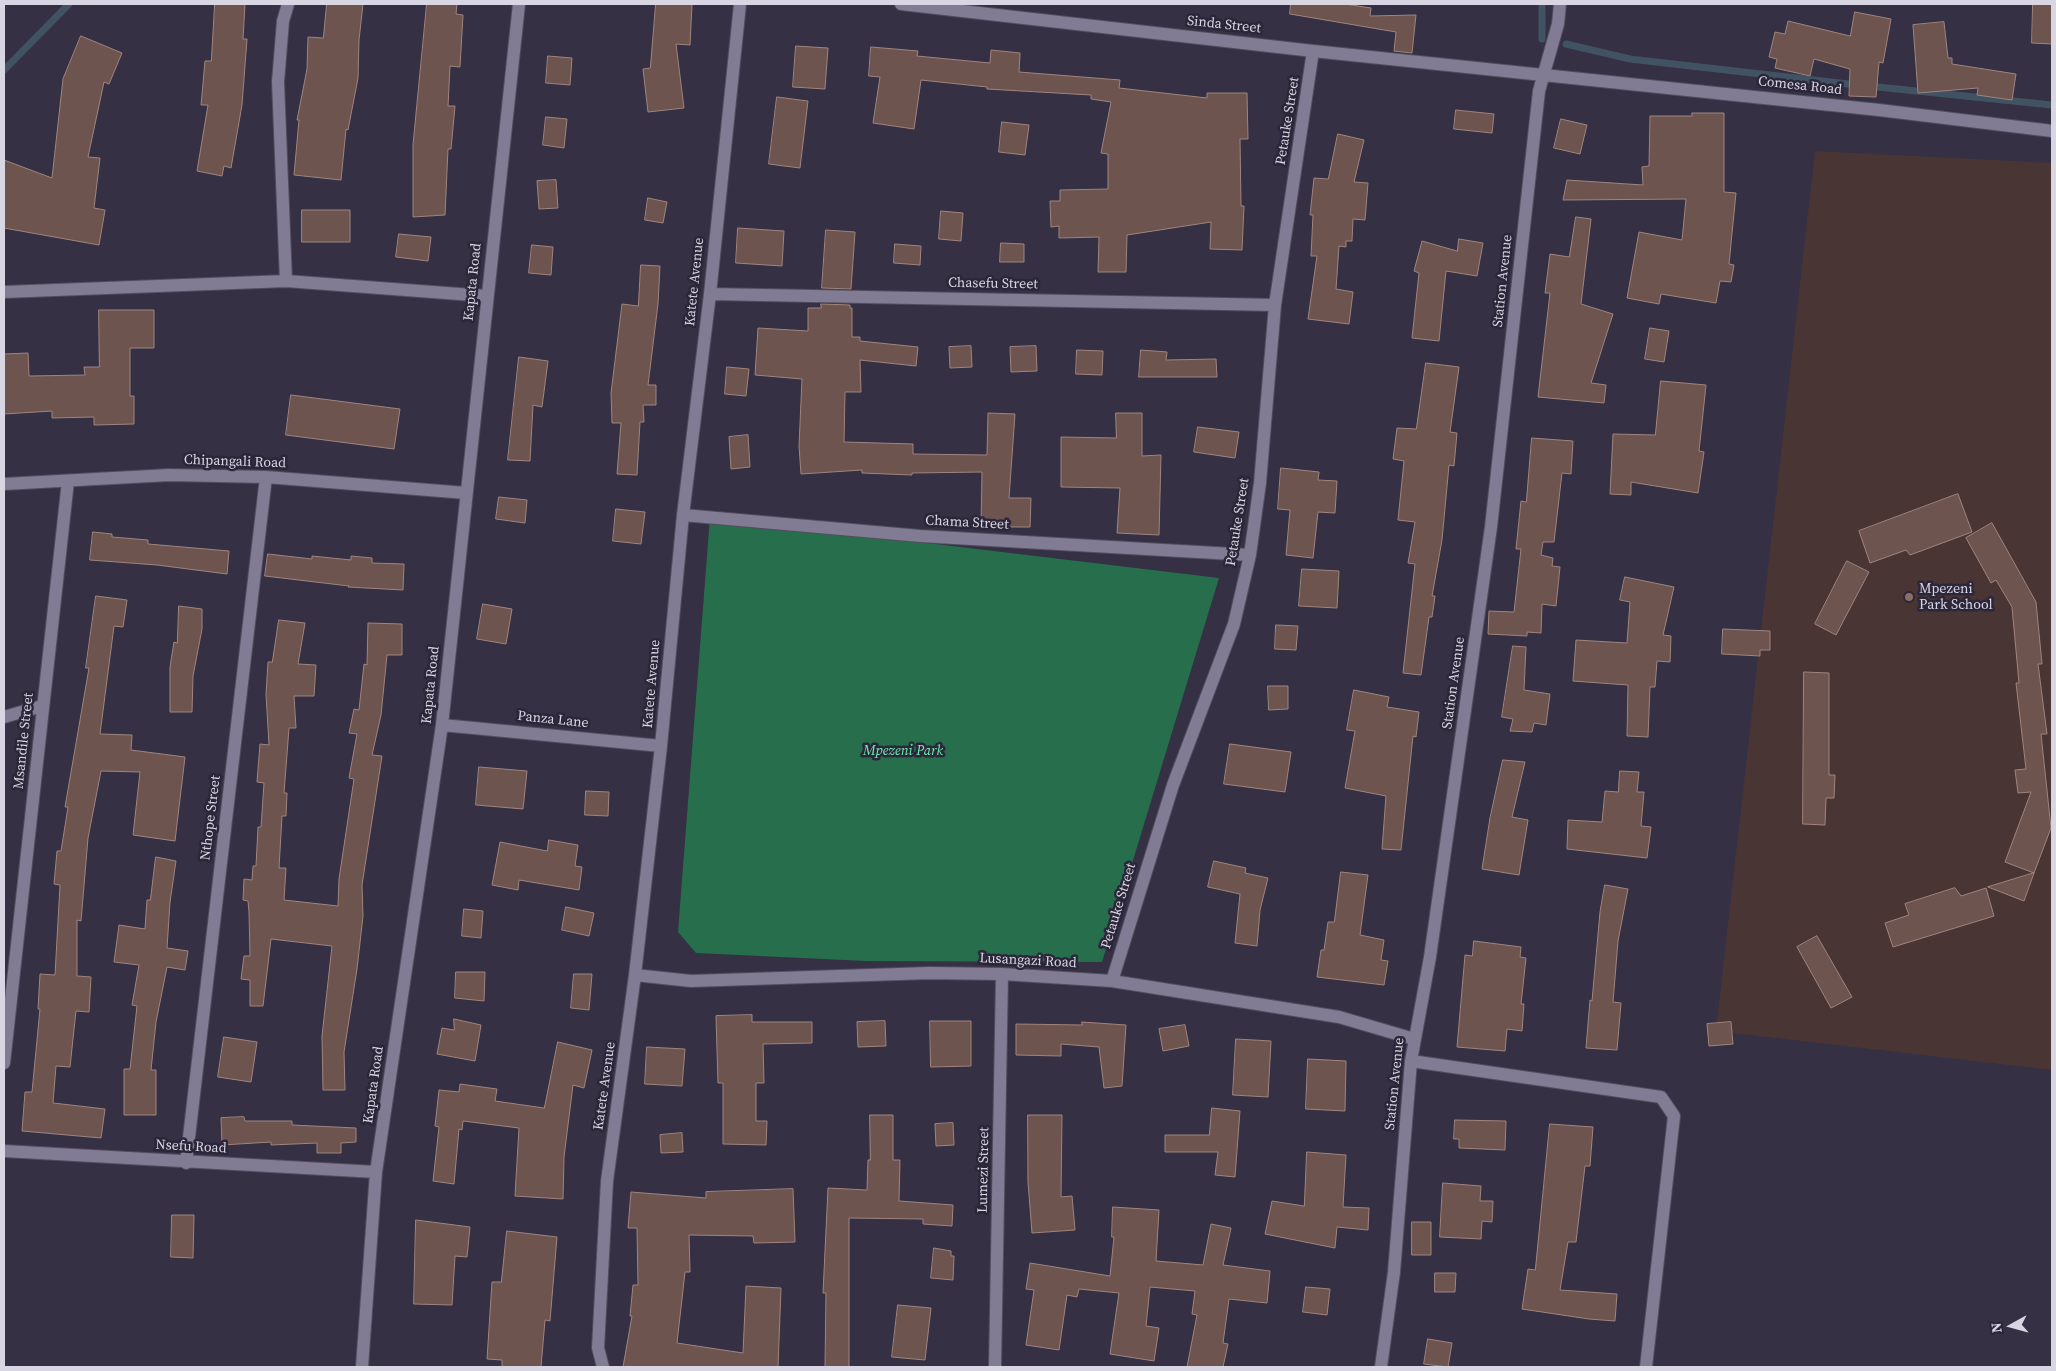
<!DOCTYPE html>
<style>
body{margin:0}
#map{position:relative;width:2056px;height:1371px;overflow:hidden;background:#353044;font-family:"Source Serif 4",serif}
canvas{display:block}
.frame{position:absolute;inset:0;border:5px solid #d9d6e3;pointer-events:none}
.north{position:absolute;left:1986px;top:1301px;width:50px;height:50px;-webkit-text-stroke:4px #2b2639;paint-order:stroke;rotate:263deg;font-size:14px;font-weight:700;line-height:20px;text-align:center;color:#d9d6e3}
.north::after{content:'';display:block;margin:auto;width:18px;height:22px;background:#d9d6e3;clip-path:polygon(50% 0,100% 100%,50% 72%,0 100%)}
</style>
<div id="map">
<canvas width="2056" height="1371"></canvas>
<div class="frame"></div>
<div class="north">N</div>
</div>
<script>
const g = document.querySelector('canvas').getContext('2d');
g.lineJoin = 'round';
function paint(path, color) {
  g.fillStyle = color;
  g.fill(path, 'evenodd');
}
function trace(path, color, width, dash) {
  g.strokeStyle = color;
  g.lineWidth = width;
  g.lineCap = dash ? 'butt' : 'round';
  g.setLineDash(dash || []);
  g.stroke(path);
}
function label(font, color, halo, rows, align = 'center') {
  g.font = font + ' "Source Serif 4",serif';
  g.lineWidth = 5;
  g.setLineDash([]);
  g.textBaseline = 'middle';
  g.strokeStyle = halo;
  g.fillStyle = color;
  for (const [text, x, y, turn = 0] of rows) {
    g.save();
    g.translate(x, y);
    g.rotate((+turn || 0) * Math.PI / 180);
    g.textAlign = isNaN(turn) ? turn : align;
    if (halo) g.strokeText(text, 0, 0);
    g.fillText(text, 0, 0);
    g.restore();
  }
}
paint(new Path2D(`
 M1815,151L2052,163V1070L1716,1031Z`), '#4a3535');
paint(new Path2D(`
 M710,517L1219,578L1102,962L866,961L696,953L678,932Z`), '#276e4d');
trace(new Path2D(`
 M1542,4V39
 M1566,44L1630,59L1857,85
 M4,70L69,4
 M1868,86L2052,105`), '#415363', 7);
const building = new Path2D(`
 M215,4H245L243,39H247L242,105L231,168L224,166L222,176L197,171L208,105H201L205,61H211Z
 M327,4H363L359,40L358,78L348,130L346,129L341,180L294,175L299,120H297L307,69L308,37L323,38Z
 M427,4H457L456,14L463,15L460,67L450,66L448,106H455L451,149H448L445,215L413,217V145Z
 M656,4H692L690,45L676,44L684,108L648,112L643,69L650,68Z
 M1291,4H1345L1371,8L1370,16L1416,15L1412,53L1394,51L1396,32L1290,14Z
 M2033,4H2052V44L2032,43Z
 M1855,12L1891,19L1883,63L1879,62L1876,97L1849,96L1850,69L1814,59L1810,76L1775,68L1777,59L1769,57L1775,32L1785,34L1788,21L1850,36Z
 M1944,22L1948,58H1952V64L2016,74L2012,100L1977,95L1978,88L1918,93L1913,25Z
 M81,36L122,53L109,84L104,82L88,157L100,158L94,208L105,210L99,245L4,228V160L52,178L63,79Z
 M796,46L828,48L825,89L793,87Z
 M871,47L918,51L917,56L990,63L991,50L1020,53L1019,72L1120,80L1119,88L1207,98V93H1247L1248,139H1240L1241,206H1244L1242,250L1210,249L1211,222L1127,235L1126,272H1098L1099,237L1059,238V226L1051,227L1050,201H1060V190L1108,189V154L1101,153L1111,102L1091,99V95L987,89V87L921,80L914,129L873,123L880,77L869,76Z
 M548,56L572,58L570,85L546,83Z
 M777,97L808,101L800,168L769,164Z
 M1456,110L1494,114L1492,133L1454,129Z
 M1692,113H1724V192L1736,193L1729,264L1734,265L1731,282L1720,281L1716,303L1661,294L1659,304L1627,298L1639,232L1682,240L1686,199L1563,200L1567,180L1643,185L1642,167L1649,166L1650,116H1692Z
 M546,117L567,119L564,148L543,145Z
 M1561,119L1587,125L1580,154L1554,148Z
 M1002,122L1029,125L1025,155L999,152Z
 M1338,134L1364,140L1354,182L1368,183L1365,220L1353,219L1352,241H1346V247L1339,246L1336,289L1353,292L1349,324L1308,319L1317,256H1311L1313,215H1310L1314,178L1328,179Z
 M556,180L558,208L539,209L537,181Z
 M648,198L667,202L663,223L645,220Z
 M302,210H350V242H302Z
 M941,211L963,213L961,241L939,239Z
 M1576,217L1591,219L1581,304L1613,314L1591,383L1606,385L1604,403L1538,397L1550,293H1545L1550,254L1569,257Z
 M738,228L784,231L782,266L736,263Z
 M826,230L855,232L851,289L822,288Z
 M399,234L431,237L428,261L396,257Z
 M1459,239L1483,243L1477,276L1446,271L1439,341L1412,338L1419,273L1414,271L1422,241L1457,251Z
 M1001,243L1024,244V262H1000Z
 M895,244L921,246L920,265L894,263Z
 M532,245L553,247L551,275L529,273Z
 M641,265L660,266L658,304L648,385H656V405H643L644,422H640L637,475L617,474L621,423H612L611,393L622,304L638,306Z
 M821,304L850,305V308H852V337H860V341L918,347L916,366L860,360L861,392H845L844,442L913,444V454L987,455L988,413L1015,414L1009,498H1031L1030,527H981L982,472L912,473V475L862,473V470L801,474L799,446L802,379L755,375L758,328L808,331V308H821Z
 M99,310H154V348H130V396H134V424L94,425V417L52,418V411L4,414V354L28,353L29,376L85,375L84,367H99Z
 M1650,328L1669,331L1664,362L1645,359Z
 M971,346L972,367L950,368L949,347Z
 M1036,346L1037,371L1011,372L1010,347Z
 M1077,350L1103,351L1102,375L1076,374Z
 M1141,350L1167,352L1166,360L1216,359L1217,377H1139Z
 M519,357L548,361L542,407L533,405L530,461L508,460Z
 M1426,363L1459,367L1450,432L1457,433L1454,466L1449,465L1442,540L1432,596H1435L1432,617H1429L1421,675L1403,673L1415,564L1408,563L1415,522L1398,520L1404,461L1393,459L1397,428L1416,429Z
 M727,367L749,369L746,396L725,394Z
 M1661,381L1706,385L1699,451L1704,452L1698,493L1631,482V495L1610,494L1613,434L1655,435Z
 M291,395L400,409L394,449L286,435Z
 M1116,413H1142V456L1161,455L1159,535L1117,533L1120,488L1061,487V437L1116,438Z
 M1198,427L1239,432L1235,458L1194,452Z
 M748,435L750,467L731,469L729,437Z
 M1532,438L1573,441L1571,474L1562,473L1554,542H1543L1541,555L1553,558L1552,566L1560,567L1556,606L1542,604L1541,633L1527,632V636L1488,634L1489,611L1514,612L1521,549H1516L1521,501L1526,502Z
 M1281,468L1319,472L1318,480L1337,481L1335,513L1318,512L1313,558L1286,555L1290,510L1278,509Z
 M1958,494L1972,532L1910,555L1906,550L1870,563L1859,531Z
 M499,497L527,500L525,523L496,519Z
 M616,509L645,512L641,544L613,541Z
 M1992,523L2036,602L2042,664H2038L2047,734H2041L2051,828L2034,873L2005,862L2031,792L2018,793L2015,770L2026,769L2016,683H2019L2012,607L1996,580L1991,583L1966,538Z
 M93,532L112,534V537L148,540V544L229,551L227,574L157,565L90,560Z
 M268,554L312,559V556L351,560V556L372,558V563L404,564L403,590L348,587L349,586L265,576Z
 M1847,561L1869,572L1836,635L1815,624Z
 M1302,569L1339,571L1337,608L1299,606Z
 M1625,577L1674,587L1663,635L1671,636L1670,662L1657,661L1655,687H1650L1648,737L1627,736L1628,685L1573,681L1576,640L1627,643L1630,602L1620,600Z
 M96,596L127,600L123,627L114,626L100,734L132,735L131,750L185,757L175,841L133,835L140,772L101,771L88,838L81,921L77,920V976L91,977L89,1012L76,1011L70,1067L56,1066L53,1103L105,1109L101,1138L22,1131L25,1092H32L40,1009H38L40,974L55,975L60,885L54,884L57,851H61L68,807H65L89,668H86Z
 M483,604L512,609L506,644L477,639Z
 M179,606L202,609V629L193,676L192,712H170V667L174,642L177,643Z
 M279,620L305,623L298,664L316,665L314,696H294L296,728H289L284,793H287L286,816H282L279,868H286L284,900L338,906L339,879L354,779L349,778L357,734L349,733L354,709L359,710L364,664L367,665L368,623L402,624V655H387L381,715L372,755L382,756L362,885L363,916L357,969L344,1052L345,1090H323L322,1036L332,946L271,939L263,1006H250V980L241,979L244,956H250L249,912L248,901L243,900L244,879L252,880L253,866H256L258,827H261L264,783L257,782L260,744L269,745L266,694L268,662H272Z
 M1276,625L1298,626L1296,650L1275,649Z
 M1723,629L1770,631V650H1760V656L1722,654Z
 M1513,646L1526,647L1524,690L1550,694L1546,725L1534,723L1532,732L1510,731L1513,719L1502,717Z
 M1804,672L1829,673V775H1835L1834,798H1826L1825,825L1803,824Z
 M1268,686H1288V709L1269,710Z
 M1354,690L1389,697L1387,707L1419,712L1416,737L1413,736L1401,850L1382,849L1386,796L1345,788L1355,731L1347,730Z
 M1230,744L1291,752L1285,792L1224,784Z
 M1503,760L1525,762L1512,817L1528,820L1519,875L1482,869L1490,818Z
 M479,767L527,771L523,809L476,805Z
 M1620,771L1639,772L1637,792H1644L1641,826L1651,827L1647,858L1567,849L1568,820L1602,822L1605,791L1618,792Z
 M586,791L609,792L608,816L585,815Z
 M549,840L578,845L575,866L582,867L579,890L519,880L518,890L492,885L500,842L547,851Z
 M156,857L176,861L170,902L167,948L188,951L185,970L167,967L156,1022L151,1070H156V1115H124V1069H130L137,1006L132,1005L139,965L114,962L119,925L145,929L147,900H150Z
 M1214,861L1246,868L1245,873L1268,878L1260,910L1257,946L1235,943L1240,894L1208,887Z
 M1341,872L1368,875L1360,935L1384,940L1381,960L1388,961L1384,985L1317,977L1321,950H1324L1328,922H1334Z
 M2034,873L2024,901L1988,887Z
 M1605,885L1628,889L1618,941L1613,1002L1621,1003L1617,1050L1586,1048L1590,1000L1592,1001L1600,912Z
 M1955,888L1961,896L1986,888L1994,916L1893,947L1885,923L1909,915L1905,904Z
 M566,907L594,913L589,936L562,930Z
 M464,909L483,911L481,938L462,936Z
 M1817,936L1852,997L1831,1008L1797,947Z
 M1474,941L1521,947L1520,957L1526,958L1521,1004H1524L1522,1031L1507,1029L1505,1051L1457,1047L1465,955L1472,956Z
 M456,972H485L484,1001L455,998Z
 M574,974H592L589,1010L571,1008Z
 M752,1015V1022H812V1043L763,1044L764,1083H756V1121H767L766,1145L723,1144V1083H718L716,1016Z
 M454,1019L481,1025L475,1061L437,1054L442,1028L454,1030Z
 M885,1021L886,1046L858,1047L857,1022Z
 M930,1021H971V1066L931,1067Z
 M1082,1022L1126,1025L1122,1086L1104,1088L1099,1047L1061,1044V1056L1016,1055V1024L1082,1025Z
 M1731,1022L1733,1044L1709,1046L1707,1024Z
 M1185,1025L1189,1046L1163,1051L1159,1029Z
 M224,1037L257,1042L251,1082L218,1077Z
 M1236,1039L1271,1041L1268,1097L1233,1095Z
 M558,1042L592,1050L584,1088L573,1085L564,1157L563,1199L515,1196L519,1128L463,1121L462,1130L459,1129L454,1184L433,1181L439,1127L435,1126L439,1090L459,1092L460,1084L497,1089L495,1101L544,1108Z
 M647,1047L685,1049L682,1086L645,1084Z
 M1308,1059L1346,1061L1345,1111L1306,1109Z
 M1212,1108L1240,1111L1235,1177L1215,1175L1218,1152H1165V1135H1209Z
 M870,1115H893V1160H900L899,1201L953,1205L952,1226L923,1224V1219L849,1218V1367H825L826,1293H823L828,1188L867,1190L868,1160H870Z
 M1028,1115H1062L1061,1197L1072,1196L1075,1230L1032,1233L1028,1182Z
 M244,1117L245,1121H292V1125L356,1128V1142L341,1143V1153H317V1143L271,1145V1142L222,1145L221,1118Z
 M1455,1120L1506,1121L1505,1150L1459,1148V1139H1454Z
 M953,1123L954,1145L936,1146L935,1124Z
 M1550,1124L1593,1127L1590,1166H1585L1576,1242H1568L1560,1290L1617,1294L1615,1321L1589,1319L1522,1309L1528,1269L1535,1270Z
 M682,1133L683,1152L661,1153L660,1135Z
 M1307,1152L1346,1155L1343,1207L1369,1208L1368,1230L1337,1227L1335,1248L1265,1234L1272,1201L1304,1206Z
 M1443,1183L1481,1186L1480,1201H1493L1492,1222L1482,1221L1481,1239L1440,1237Z
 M793,1189L795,1242L754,1243L753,1236L689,1235L690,1272H685L677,1343L743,1353L746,1286L781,1288L778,1367H623L632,1316H630L633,1285H638L637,1228H628L631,1192L706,1198V1192Z
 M1113,1207L1159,1210L1156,1261L1203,1265L1211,1224L1231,1228L1223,1265L1270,1271L1267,1303L1229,1299L1223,1343L1228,1344L1223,1367H1187L1197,1315L1192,1314L1195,1291L1150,1287L1146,1326L1159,1328L1154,1361L1110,1354L1119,1293L1079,1289L1077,1297L1067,1295L1059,1350L1026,1345L1034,1290L1026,1289L1030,1263L1110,1276L1114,1237H1112Z
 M172,1215H194L193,1258L171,1257Z
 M416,1220L470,1227L467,1257L455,1256L452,1305L414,1304Z
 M1412,1222H1431V1255H1412Z
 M507,1231L557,1237L550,1321L545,1320L541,1367H502V1360L487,1359L492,1282H501Z
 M934,1248L951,1251V1256H954L953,1280L931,1278Z
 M1435,1273H1456L1455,1292H1435Z
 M1306,1287L1330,1289L1327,1315L1303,1312Z
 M898,1305L931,1308L925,1360L892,1357Z
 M1428,1339L1452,1343L1448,1367L1424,1364Z`);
paint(building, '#6d544f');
trace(building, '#a0847f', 1);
const minor = new Path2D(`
 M901,4L1313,51L1879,110L2052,131
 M286,281L278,82L283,21L288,4
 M4,292L286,281L486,296
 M710,294L1275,305
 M4,484L169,475L266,477L466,493
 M683,515L920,536L1250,555
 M4,717L42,706
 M442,725L661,746
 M635,975L691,981L929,973L1002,974L1112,981L1339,1017L1414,1039
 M1112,981L1173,785L1234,624L1250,555L1260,483L1275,305L1313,51
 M1411,1061L1661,1097L1674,1116L1646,1367
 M4,1063L68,481
 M4,1151L376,1172
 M186,1163L266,477
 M362,1367L376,1172L442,725L519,4
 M603,1367L598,1348L607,1181L635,975L661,746L683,515L710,294L740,4
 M995,1367L1002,974
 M1381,1367L1394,1272L1411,1061L1430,957L1491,527L1539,91L1558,24L1560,4`);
trace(minor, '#514d5e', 14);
trace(minor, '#817c93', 12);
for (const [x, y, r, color] of [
 [1909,597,5,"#8d6e63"]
]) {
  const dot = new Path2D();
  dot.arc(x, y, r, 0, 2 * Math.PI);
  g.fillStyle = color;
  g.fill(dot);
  trace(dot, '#2b2639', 2);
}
label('14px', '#d9d6e3', '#2b2639', [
 ["Sinda Street",1224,25,6],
 ["Comesa Road",1800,86,6],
 ["Petauke Street",1288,121,-81],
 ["Station Avenue",1503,281,-84],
 ["Kapata Road",473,282,-84],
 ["Katete Avenue",695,282,-84],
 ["Chasefu Street",993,284,1],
 ["Chipangali Road",235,462,2],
 ["Petauke Street",1238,522,-81],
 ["Chama Street",967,523,3],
 ["Station Avenue",1454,683,-82],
 ["Katete Avenue",652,684,-85],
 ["Kapata Road",431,685,-84],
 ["Panza Lane",553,720,6],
 ["Msandile Street",24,741,-84],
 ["Nthope Street",211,818,-83],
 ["Petauke Street",1119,906,-73],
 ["Lusangazi Road",1028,961,3],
 ["Station Avenue",1395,1084,-84],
 ["Kapata Road",374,1085,-82],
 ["Katete Avenue",605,1086,-82],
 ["Nsefu Road",191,1147,3],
 ["Lumezi Street",984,1170,-89]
]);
label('14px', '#d9d6e3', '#2b2639', [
 ["Mpezeni",1919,589],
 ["Park School",1919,605]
], 'left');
label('italic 14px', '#6df0b0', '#2b2639', [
 ["Mpezeni Park",903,751]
]);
</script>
